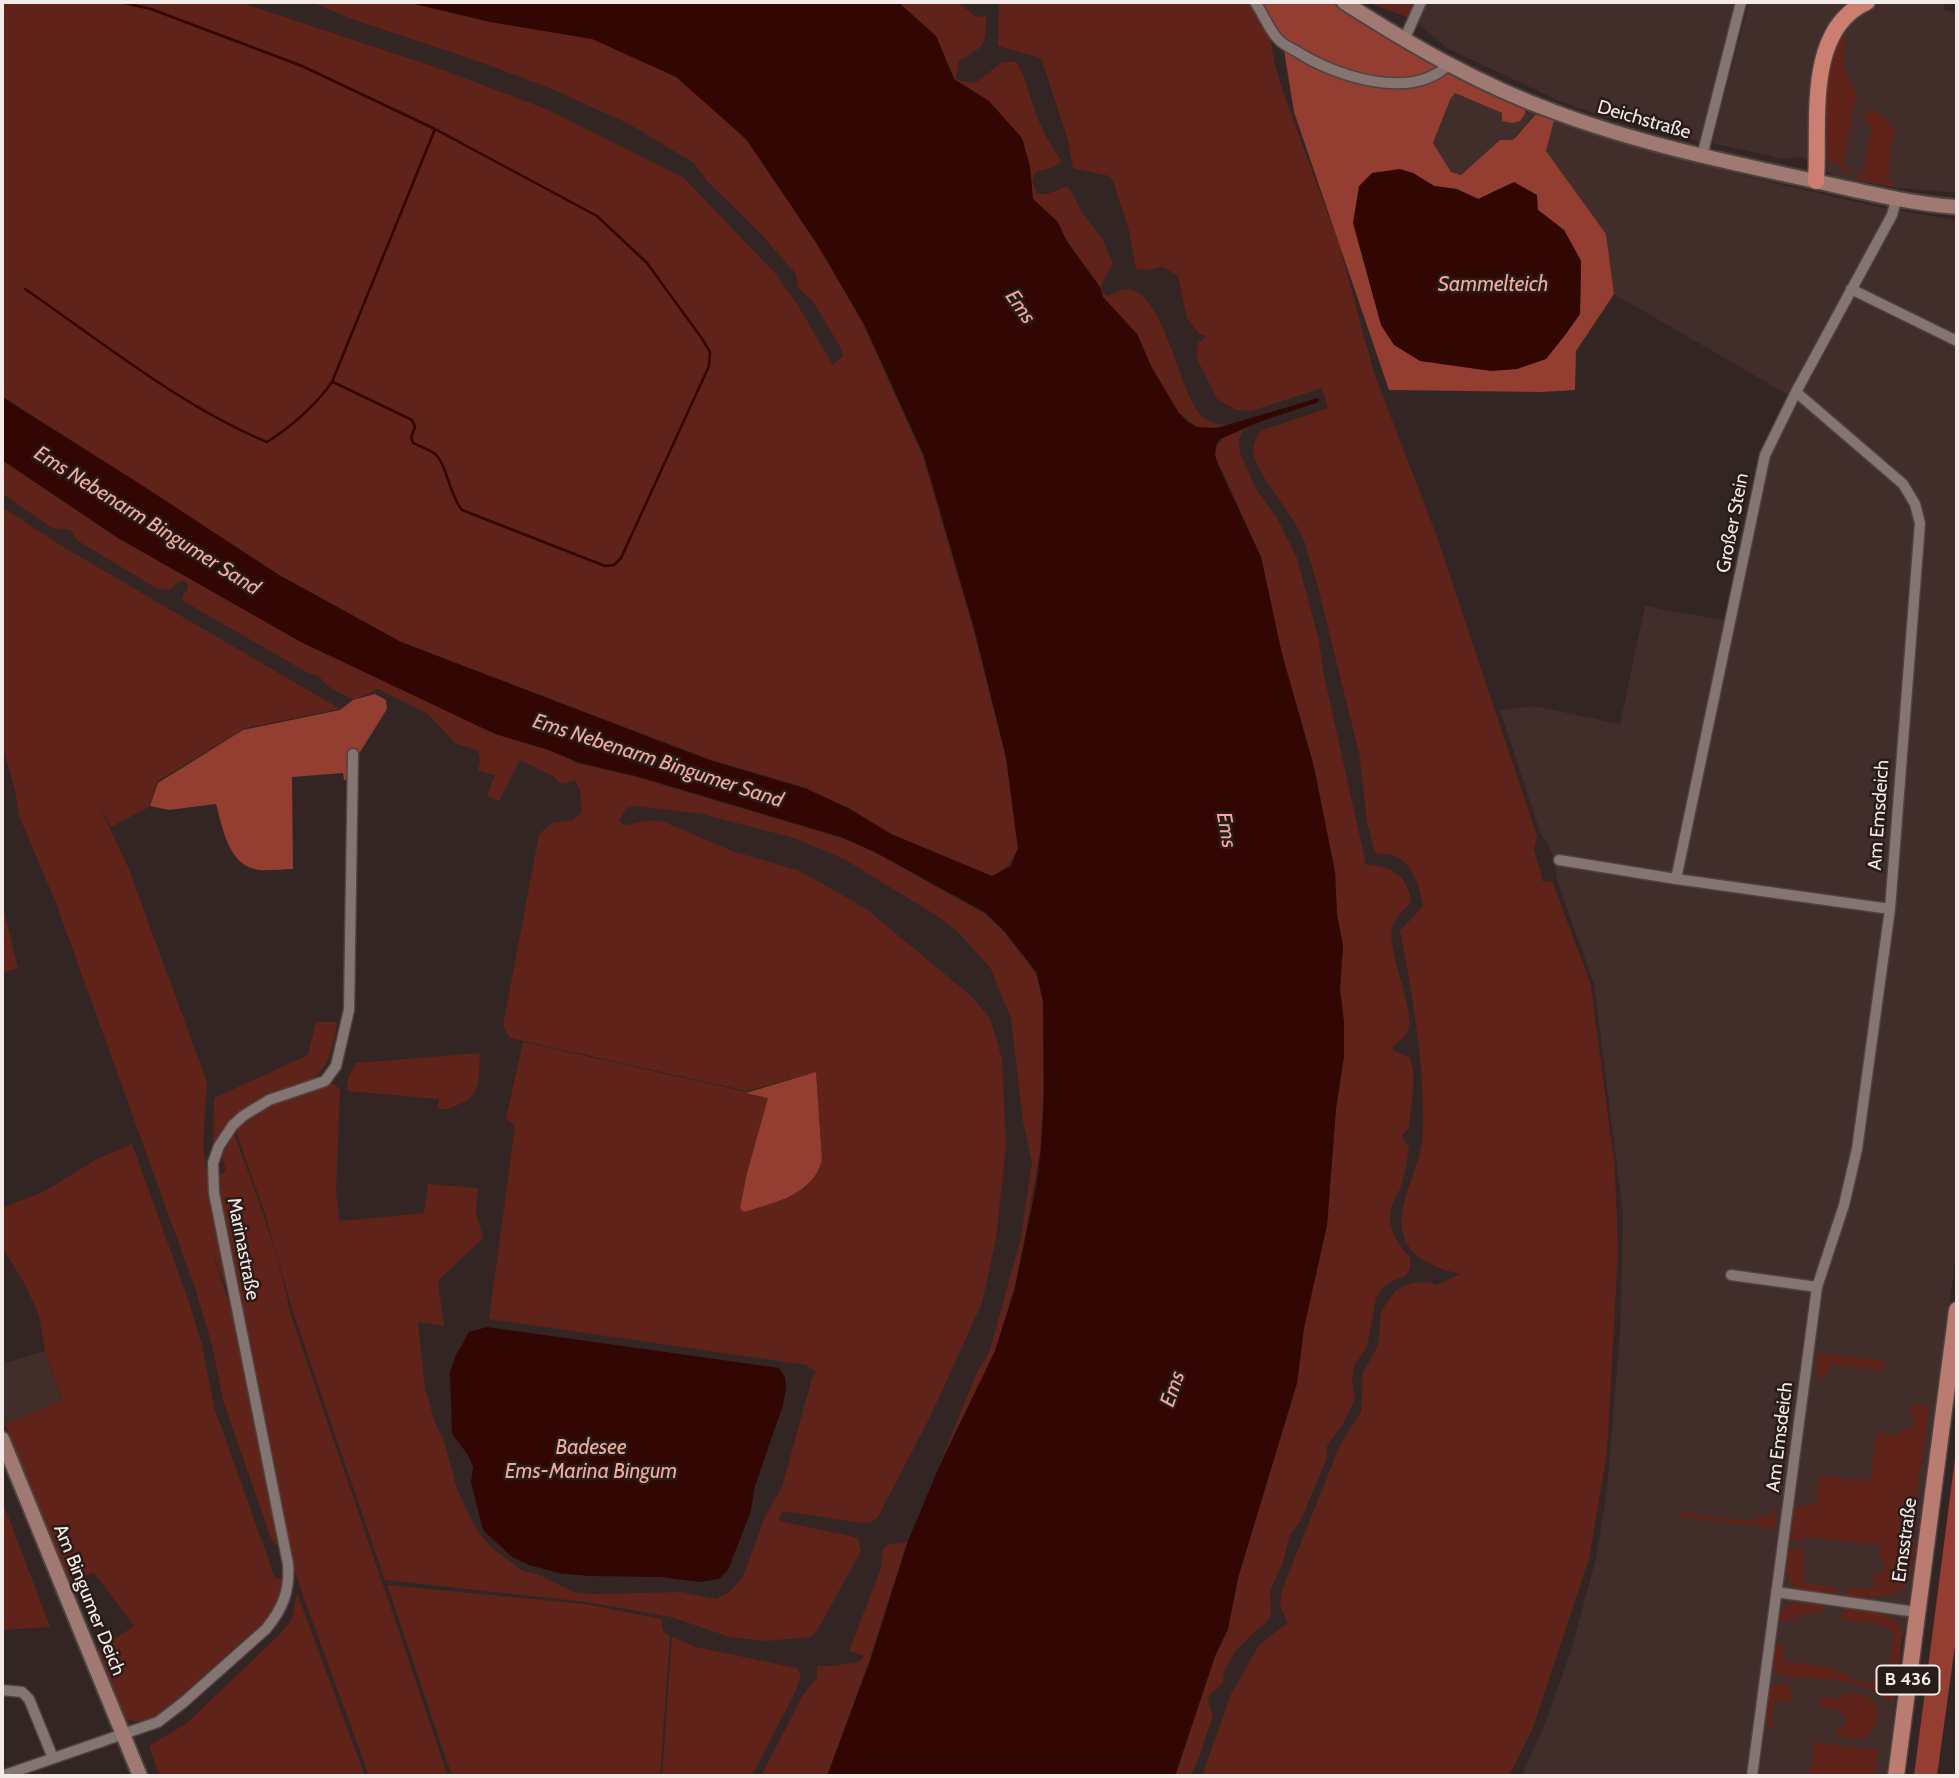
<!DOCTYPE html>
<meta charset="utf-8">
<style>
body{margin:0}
#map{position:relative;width:1959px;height:1778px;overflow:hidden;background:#332523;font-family:Cabin,sans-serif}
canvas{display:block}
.frame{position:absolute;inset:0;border:4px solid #f4ebe9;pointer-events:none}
</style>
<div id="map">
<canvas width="1959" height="1778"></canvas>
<div class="frame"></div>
</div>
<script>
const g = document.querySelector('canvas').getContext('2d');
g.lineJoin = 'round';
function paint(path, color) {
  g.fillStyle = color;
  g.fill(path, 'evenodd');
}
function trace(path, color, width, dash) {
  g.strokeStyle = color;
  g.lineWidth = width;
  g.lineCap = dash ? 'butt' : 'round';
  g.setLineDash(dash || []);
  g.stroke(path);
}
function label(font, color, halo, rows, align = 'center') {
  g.font = font + ' Cabin,sans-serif';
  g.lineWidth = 5;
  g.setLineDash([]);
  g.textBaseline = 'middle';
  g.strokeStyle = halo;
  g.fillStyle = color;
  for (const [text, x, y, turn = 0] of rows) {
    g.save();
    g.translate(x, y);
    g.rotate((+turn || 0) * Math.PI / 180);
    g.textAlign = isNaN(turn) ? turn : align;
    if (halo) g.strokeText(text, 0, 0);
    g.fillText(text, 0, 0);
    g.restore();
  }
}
paint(new Path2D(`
 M1419,2H1736L1701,142L1604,117L1559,101L1447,48L1412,19Z
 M1749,2H1945L1944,10L1957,13V193L1898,188L1836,177L1802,157L1783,159L1712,143Z
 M1455,93L1502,113L1525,107L1547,115H1535L1512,140H1500L1461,175L1450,172L1433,144L1450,100Z
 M1555,117L1638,146L1753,178L1883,208L1957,220V1246L1951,1291L1942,1417L1920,1580L1902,1640L1888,1776H1521L1543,1729L1571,1651L1596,1558L1606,1499L1620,1334L1623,1215L1594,984L1557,880L1554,861L1548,843L1541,835L1500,710L1534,706L1620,724L1645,606L1727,621L1761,454L1790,396L1614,294L1606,234L1546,151Z
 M45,1351L62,1401L5,1424L2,1417V1364Z`), '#412d2a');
paint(new Path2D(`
 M2,2H239L435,67L546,109L684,178L775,273L797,304L833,365L843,356L841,348L812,300L798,288L796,274L760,233L707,181L694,163L629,124L552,89L486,64L352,19L311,2H398L639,34L679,69L746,140L817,243L863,324L923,457L974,632L1006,759L1018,849L1008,865L993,877L891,834L847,807L808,790L807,788L709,759L401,642L279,575L2,396Z
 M898,2H958L976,17L986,16C986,46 985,46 959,61L956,80L975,83L1002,62H1016C1027,79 1027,90 1034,108C1041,128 1050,145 1062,162L1051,168L1036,172L1032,181L1037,194H1047L1068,186L1083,214L1102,238L1113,264L1102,283L1101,292L1108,296C1114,294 1121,288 1127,289C1166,293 1178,393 1202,416C1211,424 1221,425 1232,425L1208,429L1197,427L1179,413L1152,368L1137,334L1103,297L1100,287L1066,240L1058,223L1033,199L966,88L955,80L936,36Z
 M999,2H1251L1270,33L1274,61L1282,89L1339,244L1374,373L1437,537L1537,836L1534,849L1543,882L1552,881L1591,985L1615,1169L1618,1253L1607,1453L1589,1559L1533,1728L1509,1776H1202L1231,1694L1259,1645L1288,1622L1280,1607L1282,1590L1340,1445L1361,1412L1363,1372L1378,1346L1381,1311L1396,1290L1412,1283L1428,1282L1436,1285L1461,1274C1437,1269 1406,1258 1402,1229C1398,1201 1422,1162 1423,1134C1425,1066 1413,998 1400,931L1423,906C1420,889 1414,866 1397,857C1392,854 1382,854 1375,853L1367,822L1359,753L1317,583L1305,543L1295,523L1263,476L1254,458L1253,449L1257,435L1263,430L1328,408L1322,388L1251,411L1236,410L1217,399L1197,359L1198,343L1207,336L1199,334L1187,318L1178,276L1163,267L1148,270L1136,269L1129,231L1113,180L1109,176L1073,168L1068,140L1041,58L998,46Z
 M1367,2H1419L1412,19Z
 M1837,35L1847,37L1843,68L1858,97L1855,101L1844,163L1850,169L1848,176L1838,164L1827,160L1823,134L1827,63Z
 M1873,109L1886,118L1898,136H1892L1888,179L1894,180L1893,187L1857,179V173L1863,174L1872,125L1864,123L1866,112Z
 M1250,426L1243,431L1239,438L1240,453L1257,491L1277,518L1297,558L1319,641L1324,675L1366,865C1391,865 1408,875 1411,902C1405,909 1393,920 1392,929C1387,952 1416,1011 1408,1031C1405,1038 1398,1042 1393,1046V1050L1409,1057L1413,1068V1091L1409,1127L1402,1136L1409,1148C1407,1161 1405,1174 1401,1187C1399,1192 1395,1197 1393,1202C1385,1225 1395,1241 1410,1257V1268L1406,1276L1393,1281L1382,1288L1376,1299L1367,1347L1354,1366L1352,1380L1355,1399L1343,1424L1327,1446V1457L1322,1470L1301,1520L1289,1537L1283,1562L1270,1591L1271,1615L1265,1624L1255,1631L1235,1652L1224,1671L1223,1683L1210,1694L1208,1701L1213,1717C1204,1736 1201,1759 1190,1776H1175L1215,1656L1228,1629L1238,1578L1297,1383L1304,1328L1327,1225L1336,1109L1344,1056V1022L1340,989L1343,945L1337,915L1335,872L1314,767L1282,654L1261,557L1215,455C1217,435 1234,433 1250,426Z
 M2,460L118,538L301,642L496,734L548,750L580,764L636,777L841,838L874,852L985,914L1005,933L1036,974L1043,1002V1097L1040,1150L1024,1241L1014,1289L995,1351L940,1463L978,1370L989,1353L1021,1238L1032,1162L1023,1121L1011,1019L991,969L959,933L939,917L844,859L794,838L702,814L636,806L626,808L619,821L625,825L653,820L664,822L732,851L800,871L865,908L970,995L990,1018L1002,1059L1006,1145L996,1239L982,1303L930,1417L878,1517L871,1522L862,1523L789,1512H782L779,1517L780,1521L788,1523L850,1536L858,1538L861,1551L817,1631L810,1637L766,1641L730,1637L671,1617L586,1602L385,1580L293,1312L266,1217L236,1131L247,1117L273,1103L331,1082L340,1089L336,1193L340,1221L424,1213L428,1184L478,1188L476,1212L483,1238L438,1281L444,1326L418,1322L425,1389L436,1425L444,1441L457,1489L475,1527L491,1547L521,1570L539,1575L574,1592L592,1594L682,1592L716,1599L729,1592L743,1577L764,1519L782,1487L812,1378L816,1372L806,1365L489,1319L515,1126L506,1119L523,1042L769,1097L747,1173L744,1211L777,1201L806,1188L822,1159L816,1072L747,1091L510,1038L503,1026L539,834L552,823L573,820L582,811L580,791L575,780L565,784L558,782L555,777L520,760L499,801L487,796L495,775L478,771L480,761L478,750L456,744L428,714L378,689L354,700C340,693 327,689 319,676L310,674L183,601L182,596L188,589V584L185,581L178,582L170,590L156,588L78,541L70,530L52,528L2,493Z
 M2,507L60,545L340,709L245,728L158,781L149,807L111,827L100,808L128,867L207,1082L203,1146L211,1196L237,1315L211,1249L235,1320L279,1542L276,1546L270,1536L223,1400L212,1345L196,1291L56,903L19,816L15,790L2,745Z
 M2,903L18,968L2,973Z
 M316,1022H337C326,1110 285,1070 237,1115C227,1125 220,1138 213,1151L214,1098L308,1055Z
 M480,1053C478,1078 484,1096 455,1106C449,1108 445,1110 438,1109L439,1099L347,1091L348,1078L356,1063Z
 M235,1136C256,1194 279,1252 290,1312L448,1776H369L300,1587L293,1565L218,1186L219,1176L226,1171L222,1156L231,1137Z
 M132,1144L189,1302L202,1345L214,1407L275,1578L283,1579L278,1602L264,1622L164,1712L143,1722L128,1720L124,1716L97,1651L134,1626L94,1573L68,1581L5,1424L62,1400L45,1351L39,1316L26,1286L2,1247V1208L43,1192L97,1159Z
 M1818,1353L1884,1361L1882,1371L1829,1364L1827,1378L1816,1377Z
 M1915,1402L1929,1408L1911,1538L1895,1537L1916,1547L1908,1584L1893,1593L1873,1597L1846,1596L1847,1588L1873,1589L1874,1573L1883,1574L1885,1561L1880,1560L1881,1545L1804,1537L1803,1541L1787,1539L1792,1507L1803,1508L1806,1505H1816L1819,1475L1870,1481L1877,1432L1899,1435L1903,1429H1910L1914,1426L1915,1419L1910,1414Z
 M2,1499V1500L50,1627L2,1630Z
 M1771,1510L1777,1511L1775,1529L1679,1516L1680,1512L1757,1522L1758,1515L1770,1517Z
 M907,1542L869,1661L827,1776H761L803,1695L817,1677V1666H832L859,1662L864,1656L849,1651L881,1568L883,1550L887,1545Z
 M1787,1548L1804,1550L1803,1583L1835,1587V1595C1797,1591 1782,1592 1787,1548Z
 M387,1585L585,1604L662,1619C661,1628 662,1633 670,1636L660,1776H452Z
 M297,1593L365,1776H159L149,1746L187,1723L282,1632L292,1619Z
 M1796,1602L1821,1604L1824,1608V1612L1799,1615V1617L1780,1622L1778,1617L1784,1607Z
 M1848,1609L1884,1614L1899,1624L1902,1634L1894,1700L1885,1699C1867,1677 1810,1680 1785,1676L1778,1673L1773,1668L1774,1645L1784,1644L1783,1661L1836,1668L1835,1672L1850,1674V1680L1887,1684L1894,1634L1882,1625L1843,1620L1844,1610Z
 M672,1637L696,1647L796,1668L801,1675L796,1690L752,1776H662Z
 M1779,1684H1787L1791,1691L1790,1702L1774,1701L1771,1724L1778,1725L1777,1729L1771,1728L1765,1721L1769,1690L1772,1685Z
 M1844,1692C1853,1694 1865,1694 1872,1700C1884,1712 1876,1732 1863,1740L1836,1736L1837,1728L1844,1729L1846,1715L1839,1714V1709L1819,1707L1820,1697L1842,1699Z
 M1815,1742L1878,1750L1875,1776H1810Z`), '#5f231a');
paint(new Path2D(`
 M1259,2H1331L1400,46L1448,72L1525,107V114L1520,121L1512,123L1502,121V113L1455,93L1450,100L1433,143L1451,172L1461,175L1500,140H1512L1516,137L1535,115H1547L1555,117L1546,151L1606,234L1614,294L1576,351L1575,390L1542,392L1389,390L1294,112L1282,38ZM1413,173L1434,186L1457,189L1479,199L1538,210L1564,230L1581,261L1580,314L1546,359L1373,293L1365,260Z
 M375,694L386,700L387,709L355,760L348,762V780H344L343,773L292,777L293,869C282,869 270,871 259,870C228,866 223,828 216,804L169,810L150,806L158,783L243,730L340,710L353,700Z
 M816,1072L822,1159C814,1195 775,1202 744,1212L740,1208L747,1173L768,1098L746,1093Z
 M1957,1443V1631L1937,1776H1914Z`), '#933e31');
paint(new Path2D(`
 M406,2H898L936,36L954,79L989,101L1022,138L1030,166L1033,199L1058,222L1066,240L1100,287L1103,297L1137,334L1152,368L1179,413L1188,422L1197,427L1217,428L1318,398L1319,402L1262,421L1220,439L1216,445L1215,455L1218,465L1261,557L1282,654L1314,767L1335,872L1337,915L1343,945L1340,989L1344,1022V1056L1336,1109L1327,1225L1304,1328L1297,1383L1238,1578L1228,1629L1215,1656L1175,1776H827L870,1661L908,1541L939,1467L995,1351L1015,1288L1037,1181L1041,1149L1044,1096L1043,1002L1037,973L1006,933L986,913L875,852L841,837L636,776L580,763L549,750L495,734L301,642L118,538L2,460V397L137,482L279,575L401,642L709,760L807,789L850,809L891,834L992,876L1011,866L1018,848L1006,757L975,632L924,456L864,324L817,244L747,140L676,77L592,39L490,22Z
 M1400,169L1413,173L1434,186L1456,189L1478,199L1514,182L1537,195L1538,210L1564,230L1581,261L1580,314L1566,334L1546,359L1517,369L1491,371L1420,361L1394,345L1381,325L1353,223L1359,186L1372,173Z
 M487,1327L779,1368L785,1377L786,1387L783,1405L754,1489L751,1511L728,1570L719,1579L700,1582L660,1577L589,1576L558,1573L529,1565L512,1557L483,1530L471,1482L473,1467L468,1455L452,1434L450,1372L456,1355L469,1332Z`), '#320603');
trace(new Path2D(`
 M25,289C101,341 182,407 267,442C291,427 316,405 332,382L435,129L302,66L151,9L120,2
 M333,382L412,420L415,427L411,438L413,443C419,446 428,449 434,453C447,463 449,495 462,510L605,566L614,565L621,558L709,366L710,352L703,340L647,263L597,216L435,129`), '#320603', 2.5);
const minor = new Path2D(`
 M1255,2C1262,12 1270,31 1278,39C1282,44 1290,48 1296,51C1334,76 1412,102 1449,64
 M1404,40L1421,2
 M1702,156L1741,2
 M1851,289L1957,341
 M1559,860L1676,879
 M1890,909L1676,879L1765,455L1797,390L1892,215L1896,200
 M1731,1275L1817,1287
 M1776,1592L1916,1612
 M2,1690L22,1692L29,1699L53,1758
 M2,1776L158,1722L184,1702L266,1629C283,1608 290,1591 288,1564L214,1193L213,1163L219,1146L233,1125L243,1116L269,1100L325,1081L336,1066L349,1010L353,754
 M1752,1776L1817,1287L1844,1205L1857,1149L1890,909L1920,523L1915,504L1903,484L1796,392`);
const secondary = new Path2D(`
 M1344,2C1411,45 1480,85 1555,112C1635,142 1718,160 1801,178C1853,189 1904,203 1957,207
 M2,1439L140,1776`);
const primary = new Path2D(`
 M1896,1776L1957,1310`);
const trunk = new Path2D(`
 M1816,181C1820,124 1804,30 1867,2`);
trace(minor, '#4e4341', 13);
trace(secondary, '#4e4341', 18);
trace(primary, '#4e4341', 19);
trace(trunk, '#4e4341', 19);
trace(minor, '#857572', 10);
trace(secondary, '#9f7972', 14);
trace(primary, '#ba7c71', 16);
trace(trunk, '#cc7e71', 16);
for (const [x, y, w] of [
 [1908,1680,63]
]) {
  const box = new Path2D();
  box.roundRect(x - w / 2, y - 14.5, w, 29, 5);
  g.fillStyle = '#281c19';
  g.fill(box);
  trace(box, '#f4ebe9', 2);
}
label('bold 18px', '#f4ebe9', null, [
 ["B 436",1908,1680]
]);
label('19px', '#f4ebe9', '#281c19', [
 ["Deichstraße",1644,120,16],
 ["Großer Stein",1733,523,-79],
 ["Am Emsdeich",1879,815,-86],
 ["Marinastraße",243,1249,79],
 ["Am Emsdeich",1780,1437,-83],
 ["Emsstraße",1905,1540,-82],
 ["Am Bingumer Deich",89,1600,68]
]);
label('italic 21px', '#f3aa9d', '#281c19', [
 ["Sammelteich",1493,285],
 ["Ems",1020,307,55],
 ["Ems Nebenarm Bingumer Sand",147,521,32],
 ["Ems Nebenarm Bingumer Sand",658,761,18],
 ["Ems",1226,830,80],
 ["Ems",1173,1389,-71],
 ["Badesee",591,1448],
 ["Ems-Marina Bingum",591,1472]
]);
</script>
